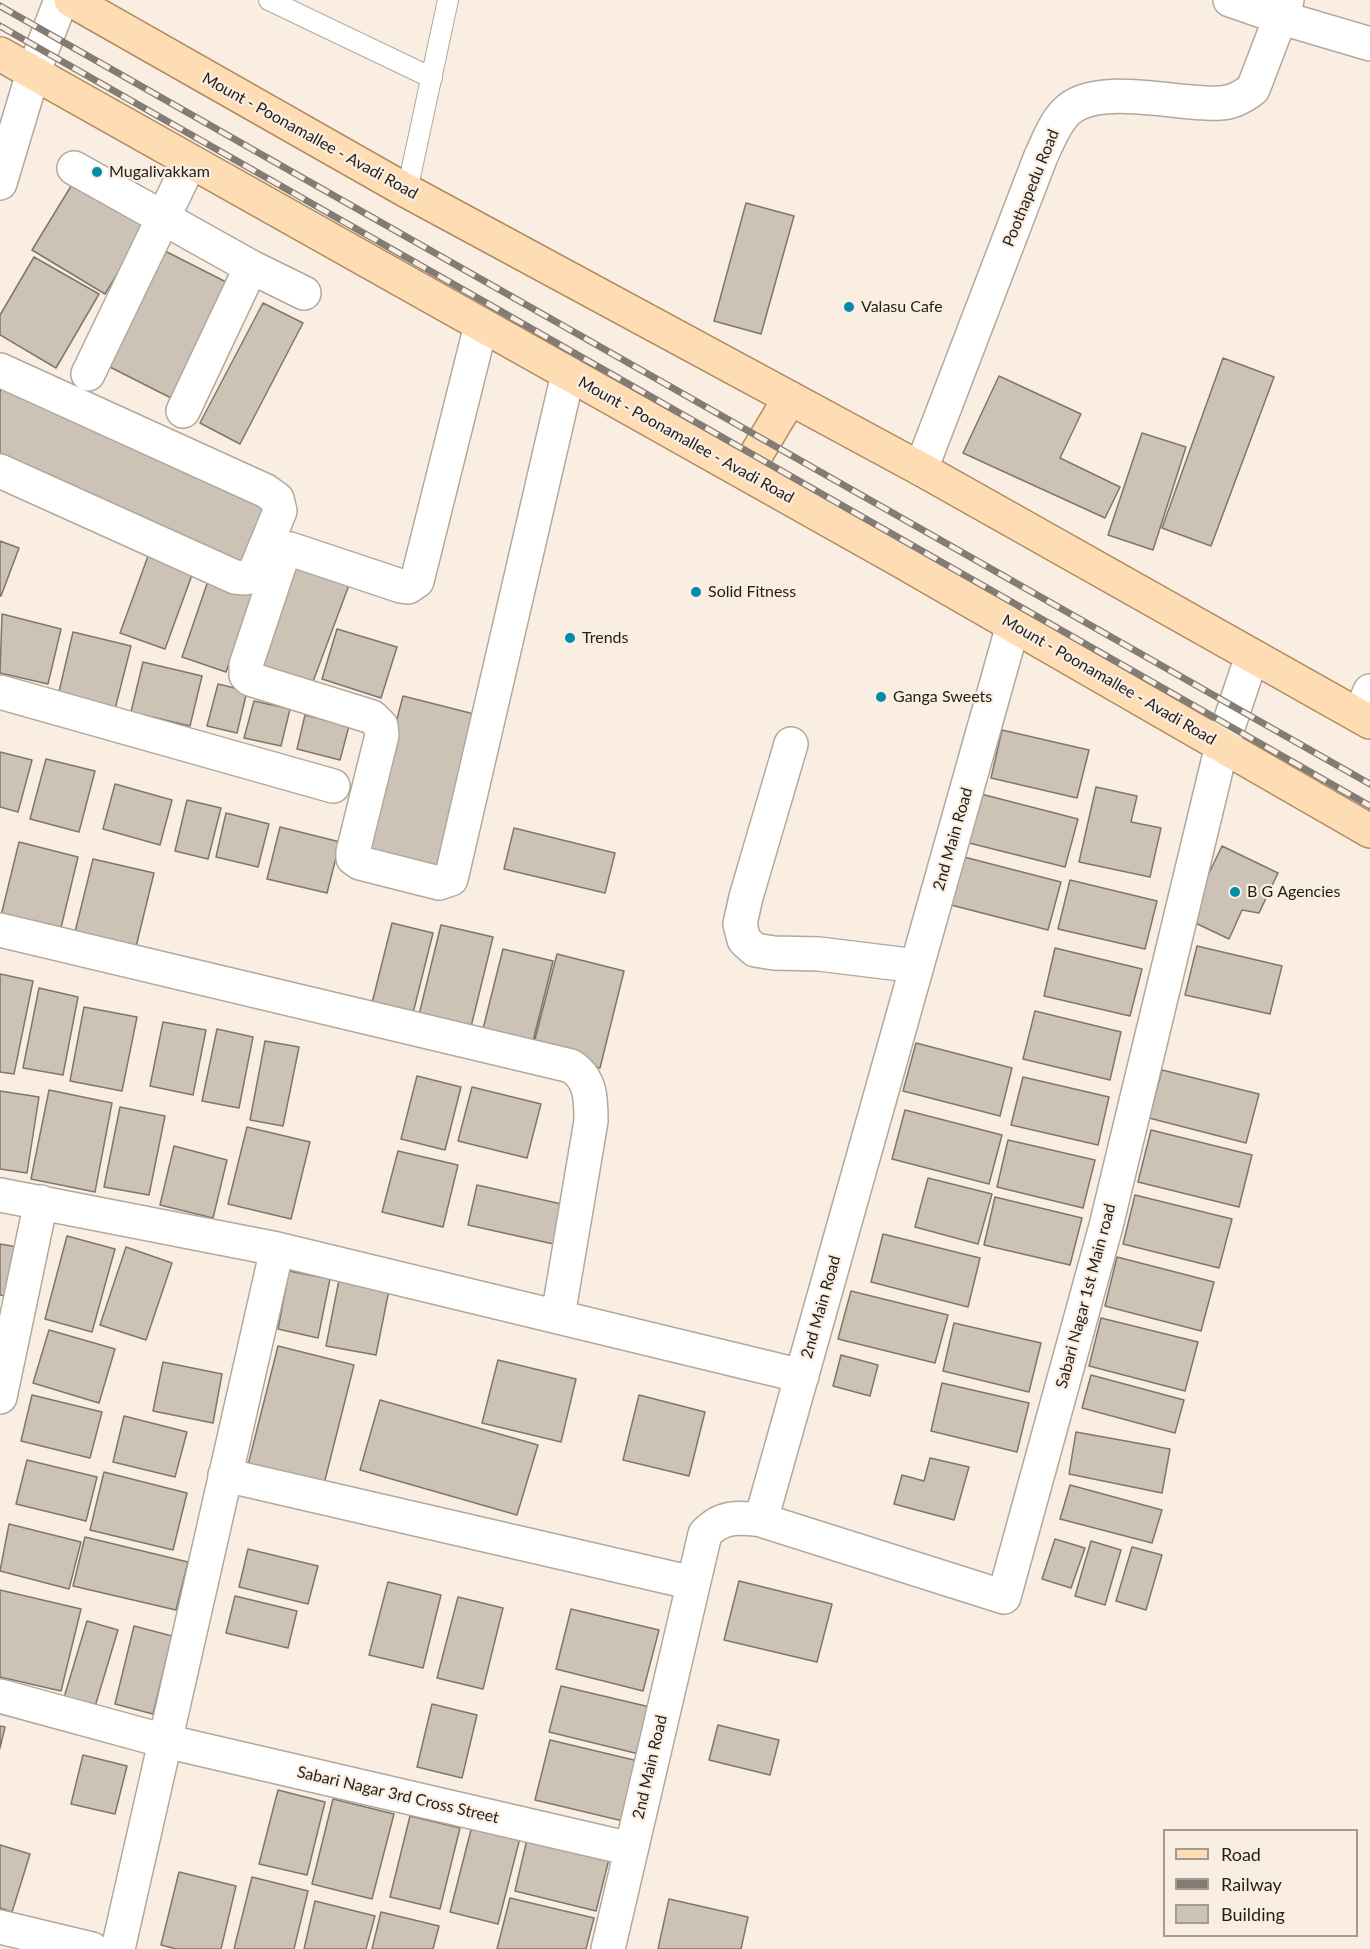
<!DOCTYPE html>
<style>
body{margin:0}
#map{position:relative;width:1370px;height:1949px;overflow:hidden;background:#faeee2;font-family:Lato,sans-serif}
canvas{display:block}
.legend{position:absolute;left:1163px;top:1829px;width:195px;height:108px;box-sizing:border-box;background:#faeee2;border:2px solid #a49b92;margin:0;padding:8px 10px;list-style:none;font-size:18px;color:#221e1a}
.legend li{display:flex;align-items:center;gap:12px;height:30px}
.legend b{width:30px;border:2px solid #a49b92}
</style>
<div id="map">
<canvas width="1370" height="1949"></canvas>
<ul class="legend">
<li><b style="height:8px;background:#feddb5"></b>Road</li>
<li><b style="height:8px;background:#837c74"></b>Railway</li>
<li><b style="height:16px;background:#ccc2b6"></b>Building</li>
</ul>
</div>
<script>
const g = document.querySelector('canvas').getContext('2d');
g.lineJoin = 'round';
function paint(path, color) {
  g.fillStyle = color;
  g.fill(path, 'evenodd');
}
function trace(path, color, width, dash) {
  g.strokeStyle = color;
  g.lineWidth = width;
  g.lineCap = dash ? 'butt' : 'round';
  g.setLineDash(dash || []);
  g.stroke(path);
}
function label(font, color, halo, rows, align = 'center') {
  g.font = font + ' Lato,sans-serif';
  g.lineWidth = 4.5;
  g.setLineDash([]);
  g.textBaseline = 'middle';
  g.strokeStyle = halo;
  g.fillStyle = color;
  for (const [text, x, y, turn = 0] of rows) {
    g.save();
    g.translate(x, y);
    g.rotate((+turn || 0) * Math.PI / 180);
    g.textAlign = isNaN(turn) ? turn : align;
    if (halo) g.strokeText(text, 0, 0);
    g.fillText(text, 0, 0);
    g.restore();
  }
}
const building = new Path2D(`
 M76,178L149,222L105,294L32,250Z
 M746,203L794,216L761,334L714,321Z
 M163,250L232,285L173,399L104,364Z
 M34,257L99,294L56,368L0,335V315Z
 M263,303L303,323L240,444L200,423Z
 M1223,358L1274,377L1211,546L1162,528Z
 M999,376L1081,414L1060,458L1120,487L1105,518L963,453Z
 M7,377L273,505L240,572L0,457V392Z
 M1142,433L1186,447L1153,550L1108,535Z
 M0,541L19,548L1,596H0Z
 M151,548L196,564L165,649L120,633Z
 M299,558L352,577L308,695L256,676Z
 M210,575L254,590L226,672L182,657Z
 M2,614L61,629L48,684L0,673Z
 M337,629L397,647L381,698L322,679Z
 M73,632L131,646L115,709L58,696Z
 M143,662L202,676L190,726L131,712Z
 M218,684L247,691L237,733L207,726Z
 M403,696L482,716L441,873L362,853Z
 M254,701L290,709L281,746L244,738Z
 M305,715L349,726L340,760L297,749Z
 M1002,730L1089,750L1077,798L991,778Z
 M0,752L32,760L18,812L0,807Z
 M46,759L95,771L79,832L30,819Z
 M115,784L172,800L160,845L103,829Z
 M1096,787L1137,796L1131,822L1161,828L1150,877L1079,862Z
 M981,794L1078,819L1065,867L969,843Z
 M187,800L221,808L208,859L175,851Z
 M226,813L269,824L258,867L216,857Z
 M280,827L340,842L327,893L267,879Z
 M514,828L615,853L605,893L504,869Z
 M19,842L78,857L59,936L0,920Z
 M1222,846L1278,873L1259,913L1242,910L1229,939L1187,919Z
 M964,857L1061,882L1048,930L951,905Z
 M93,859L154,873L134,955L73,940Z
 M1070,880L1157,901L1145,949L1058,929Z
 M392,923L433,933L412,1017L371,1007Z
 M441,925L493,937L469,1035L417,1023Z
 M1197,946L1282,966L1270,1014L1185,995Z
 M1055,948L1142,969L1130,1016L1044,996Z
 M503,949L553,961L532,1045L482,1033Z
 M557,954L624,971L600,1068L532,1051Z
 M0,974L33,981L14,1074L0,1072Z
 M39,988L78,997L63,1075L23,1068Z
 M84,1007L137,1017L122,1091L70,1081Z
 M1035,1011L1121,1032L1110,1080L1023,1059Z
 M163,1022L206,1030L193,1095L150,1086Z
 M217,1029L253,1037L239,1108L202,1101Z
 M265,1041L299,1047L283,1126L250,1120Z
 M916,1043L1012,1068L1000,1116L903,1091Z
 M1162,1070L1259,1094L1246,1143L1149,1118Z
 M417,1076L461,1087L445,1150L401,1139Z
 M1023,1077L1109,1097L1098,1145L1011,1125Z
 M472,1087L541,1104L527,1158L458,1141Z
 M49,1090L112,1103L95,1192L31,1179Z
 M0,1091L39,1097L27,1173L0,1169Z
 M120,1107L165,1116L149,1195L104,1187Z
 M905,1110L1002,1135L989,1184L892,1159Z
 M247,1127L310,1142L291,1219L228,1204Z
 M1151,1130L1252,1155L1239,1207L1138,1182Z
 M1008,1140L1095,1160L1083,1208L997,1187Z
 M174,1146L227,1160L213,1218L160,1205Z
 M398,1151L458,1165L443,1227L382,1212Z
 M928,1178L992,1194L978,1244L915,1227Z
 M477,1185L566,1205L558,1245L468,1225Z
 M1135,1195L1232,1219L1219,1268L1123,1244Z
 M995,1197L1082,1218L1070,1265L984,1245Z
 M883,1234L980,1258L968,1307L871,1282Z
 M67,1236L115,1249L92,1332L45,1319Z
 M0,1244L23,1248L13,1298L0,1295Z
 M126,1247L172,1263L146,1340L100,1325Z
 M1117,1257L1214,1282L1201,1331L1105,1306Z
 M289,1271L330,1279L318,1338L278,1329Z
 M339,1280L389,1290L376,1355L326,1346Z
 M851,1291L948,1315L935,1363L838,1339Z
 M1101,1318L1198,1342L1185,1391L1089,1366Z
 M954,1323L1041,1343L1029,1392L943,1371Z
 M49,1330L115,1349L99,1403L33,1383Z
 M278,1346L354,1365L324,1484L248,1465Z
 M841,1355L878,1365L870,1396L833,1386Z
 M498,1360L576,1379L561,1442L482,1423Z
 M163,1362L222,1374L213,1423L153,1411Z
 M1091,1375L1184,1400L1175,1433L1082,1408Z
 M942,1383L1029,1403L1017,1452L931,1431Z
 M32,1395L102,1412L90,1458L21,1441Z
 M639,1395L705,1412L689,1476L623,1460Z
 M380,1400L538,1445L517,1515L360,1470Z
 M124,1416L187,1432L175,1477L113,1462Z
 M1076,1432L1170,1449L1162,1493L1069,1474Z
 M930,1458L969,1467L954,1520L894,1504L902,1475L924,1481Z
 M27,1460L97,1477L86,1521L16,1504Z
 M104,1472L187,1493L173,1550L90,1530Z
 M1070,1485L1162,1510L1152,1543L1060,1519Z
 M9,1524L81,1542L69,1589L0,1571Z
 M85,1537L188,1562L176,1610L73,1586Z
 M1055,1539L1085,1548L1071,1588L1042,1579Z
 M1091,1541L1121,1550L1105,1605L1075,1596Z
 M1132,1547L1162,1555L1146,1610L1116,1601Z
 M248,1549L318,1566L308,1604L239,1587Z
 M739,1581L832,1604L817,1662L724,1640Z
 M388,1582L441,1595L423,1668L369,1655Z
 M0,1590L81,1609L61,1691L0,1677Z
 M235,1596L297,1611L288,1648L226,1633Z
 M458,1597L503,1608L483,1689L437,1678Z
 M571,1609L659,1630L643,1691L556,1669Z
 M87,1621L118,1630L94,1710L63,1701Z
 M134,1626L172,1636L153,1714L115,1704Z
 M561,1686L654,1708L643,1755L549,1732Z
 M432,1704L477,1715L462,1778L417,1767Z
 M718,1725L779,1740L770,1775L709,1760Z
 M0,1726L5,1727L0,1748Z
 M550,1740L638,1761L623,1821L535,1800Z
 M83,1755L127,1766L115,1814L71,1804Z
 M278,1790L325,1802L307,1875L259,1864Z
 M333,1799L394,1814L372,1899L312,1884Z
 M410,1816L460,1828L440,1909L390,1897Z
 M473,1822L521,1834L498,1924L450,1912Z
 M528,1835L610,1855L596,1911L515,1891Z
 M0,1845L30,1854L12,1912L0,1908Z
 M179,1872L236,1886L221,1949H176L161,1945Z
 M252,1877L308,1891L294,1949H234Z
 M510,1898L594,1918L586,1949H497Z
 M669,1899L748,1917L741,1949H658Z
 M315,1901L375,1916L366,1949H304Z
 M381,1912L439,1926L433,1949H372Z`);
paint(building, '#ccc2b6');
trace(building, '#80766b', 1.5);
const service = new Path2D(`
 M269,0L432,78
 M407,191L448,0`);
const minor = new Path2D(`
 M1230,0L1282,18
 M74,168L251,267L304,293
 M481,325L417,581L408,587L401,586L290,549L282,557L246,665V675L250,679L372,717L381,726L382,735L353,852V858L360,863L439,883L451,879L568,374
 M0,370L266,491L277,499L280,511L254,574L246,578L235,577L0,471
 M88,374L190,162
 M183,411L251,267
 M0,692L333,786
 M1360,716L1370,691
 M791,744L746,897L740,924L744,940L755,950L774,953L819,954L917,966
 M0,930L571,1066C591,1079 591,1099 591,1121L558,1316
 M0,1195L277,1249L802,1376
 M0,1397L41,1202
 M225,1475L693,1583
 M761,1520L1004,1597L1106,1226L1222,745L1252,656
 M0,1696L165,1741L631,1849
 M0,1927L92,1949
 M118,1949L277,1249
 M608,1949L705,1534C721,1516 738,1517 761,1520L1013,625`);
const tertiary = new Path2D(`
 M1282,18L1370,44
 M0,183L33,73L61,0
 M921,469L1041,156C1048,142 1054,124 1066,112C1096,81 1180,106 1220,103C1231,103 1244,96 1253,89L1287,0`);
const primary = new Path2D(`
 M71,0L407,191L921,469L1370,722
 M0,54L898,559L1370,831
 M745,473L790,398`);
trace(service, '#b2a89c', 22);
trace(minor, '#b2a89c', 36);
trace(tertiary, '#b2a89c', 36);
trace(primary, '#b08b5f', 36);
trace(service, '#fff', 20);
trace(minor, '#fff', 33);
trace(tertiary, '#fff', 33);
trace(primary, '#feddb5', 33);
const rail = new Path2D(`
 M0,6L1370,784
 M0,26L1370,806`);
trace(rail, '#837c74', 7);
trace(rail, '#faeee2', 4.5, [14]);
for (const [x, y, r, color] of [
 [97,172,6,"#018cab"],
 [849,307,6,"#018cab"],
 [696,592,6,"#018cab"],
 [570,638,6,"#018cab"],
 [881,697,6,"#018cab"],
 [1235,892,6,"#018cab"]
]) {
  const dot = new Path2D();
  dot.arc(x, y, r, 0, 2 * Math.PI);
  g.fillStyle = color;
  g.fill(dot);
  trace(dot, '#faeee2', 2);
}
label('16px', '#221e1a', '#faeee2', [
 ["Mount - Poonamallee - Avadi Road",310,136,29],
 ["Poothapedu Road",1031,188,-68],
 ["Mount - Poonamallee - Avadi Road",686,440,29],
 ["Mount - Poonamallee - Avadi Road",1109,680,30],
 ["2nd Main Road",953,839,-74],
 ["Sabari Nagar 1st Main road",1086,1296,-75],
 ["2nd Main Road",821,1307,-74],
 ["2nd Main Road",650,1767,-77],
 ["Sabari Nagar 3rd Cross Street",398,1795,13]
]);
label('16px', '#221e1a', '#faeee2', [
 ["Mugalivakkam",109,172],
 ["Valasu Cafe",861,307],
 ["Solid Fitness",708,592],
 ["Trends",582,638],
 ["Ganga Sweets",893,697],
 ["B G Agencies",1247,892]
], 'left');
</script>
